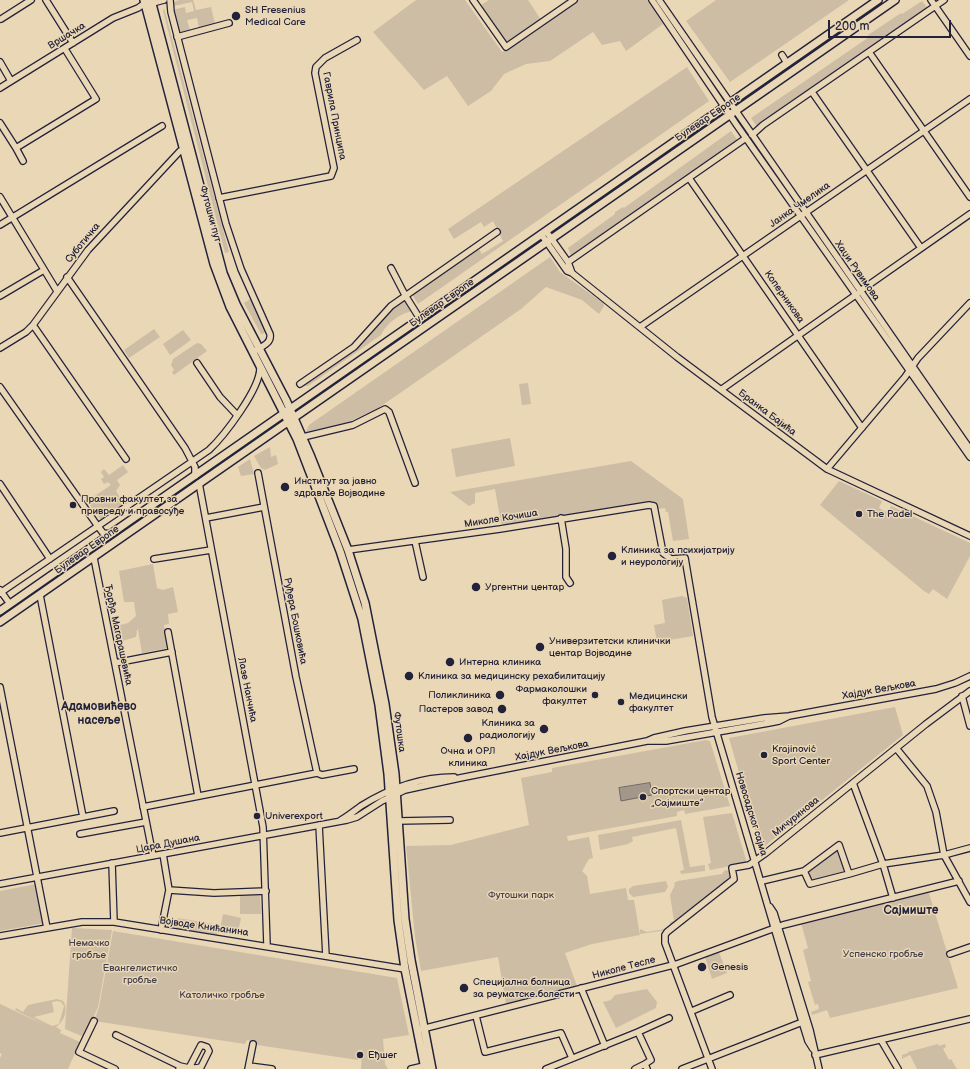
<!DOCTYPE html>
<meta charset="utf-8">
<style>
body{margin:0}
#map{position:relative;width:970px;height:1069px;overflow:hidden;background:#ead7b5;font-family:"Balsamiq Sans",sans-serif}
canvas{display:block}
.scale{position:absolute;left:828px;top:20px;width:123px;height:18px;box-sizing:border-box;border:2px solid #22223b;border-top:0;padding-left:5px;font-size:12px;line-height:14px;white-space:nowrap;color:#22223b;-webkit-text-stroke:3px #ead7b5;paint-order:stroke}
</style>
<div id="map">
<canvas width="970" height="1069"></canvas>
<div class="scale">200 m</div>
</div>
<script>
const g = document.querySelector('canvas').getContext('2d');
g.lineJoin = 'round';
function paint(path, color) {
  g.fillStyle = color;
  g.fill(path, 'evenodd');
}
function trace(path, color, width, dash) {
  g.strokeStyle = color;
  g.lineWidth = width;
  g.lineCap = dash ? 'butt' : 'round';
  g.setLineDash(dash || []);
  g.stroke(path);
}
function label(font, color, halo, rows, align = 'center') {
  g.font = font + ' "Balsamiq Sans",sans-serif';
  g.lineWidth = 3;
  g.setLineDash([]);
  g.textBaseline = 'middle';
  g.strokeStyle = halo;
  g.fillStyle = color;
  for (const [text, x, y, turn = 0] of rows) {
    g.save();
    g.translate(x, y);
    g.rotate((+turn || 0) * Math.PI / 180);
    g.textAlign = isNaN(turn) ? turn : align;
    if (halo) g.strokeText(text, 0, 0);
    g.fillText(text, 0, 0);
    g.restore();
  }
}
paint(new Path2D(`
 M179,0H193L196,10L211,7L215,24L199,28L197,18L187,20L190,30L178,33L172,10L185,7L186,13L194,11L192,2L174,6V2Z
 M416,0H465L502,52L579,0H647L663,24L626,51L620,41L602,45L593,32L550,61L526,64L504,74L491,91L468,106L447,76L424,90L373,32Z
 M489,0H528L541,20L511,42L506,41L481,5Z
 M716,0H849L730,82L686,21Z
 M922,1L929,10L924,11L762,123L758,128L751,118L869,37L868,35L901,13L902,14Z
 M164,8L229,252L225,253L163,11Z
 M687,67L709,101L418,304L412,294L479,249L482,254L503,241L493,221L484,227L481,222L454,239L448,229Z
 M731,131L738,141L584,247L585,249L573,261L568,248L615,214V212L623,207L624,208Z
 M550,257L560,272L603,303L604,306L599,314L582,300L546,287L521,309L377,409L348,422L306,432L309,425Z
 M252,298L267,329L263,334H261L244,303Z
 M405,298L413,311C400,313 386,324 381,335L308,386H300L355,349L393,307Z
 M154,329L160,337L129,358L124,350Z
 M183,330L191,340L170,355L163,344Z
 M197,343L201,344L207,351L174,375L172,372L174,370L171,365L173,359Z
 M528,383L531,404L522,405L519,384Z
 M278,422L235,455L0,618L2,614Z
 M510,438L515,466L456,477L451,449Z
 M270,447L271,457L276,455L278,464L265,470L261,468L254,456Z
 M250,459L254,474L241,476L238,467Z
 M631,461L683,499L689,539L673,541L668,512H666L665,508L659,509L652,502L504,525L501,523L495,489L475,493V503L469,506L450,492Z
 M123,465L128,472L117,480L120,485L116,491L124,504L101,520L87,501L111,485L108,482L104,484L101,479L104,477L101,472L104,469L109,475Z
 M839,481L882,501L879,508L888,513L891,506L970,543V556L947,599L933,589L929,594L924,591L820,505Z
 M153,564L157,588L163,590L173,587L178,612L168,614L169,624L164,625L168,648L142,653L138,630L145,628L137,630L136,637L122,641L121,633L113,634L112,627L128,623L136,616L134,602H124L119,571Z
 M682,596L687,598L693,636L657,642L654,625L665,623L662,600Z
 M895,707L903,735L761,849L729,738Z
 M706,740L710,741L730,806L685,814L684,810L677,812V816L567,836L568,841L589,837L593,858L589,859L582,871L587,876L590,894L626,888L628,900H634L640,935L592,944L565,953L577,986L506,1004L498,957L421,971L415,937L406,846L451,845L529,825L521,778L552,772V768Z
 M732,813L747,863L710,870L708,864L711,863L703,817Z
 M681,820L690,867L705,865V871L681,874L680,871L684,870L676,828L632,837L633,841L628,844L600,850L598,835Z
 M837,848L849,874L810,884L804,873Z
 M725,870L730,871L731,878L667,930L640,934V929L647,932L665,929L670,925V922L674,921L670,895L675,885L674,883L678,881L722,874Z
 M666,881L668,887L665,892L633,897L629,893V889L633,886Z
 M37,884L45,923L0,931V891Z
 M928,890L958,988L830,1018L827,1010L812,1015L811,1012L819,1009L818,1004L815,1005L808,982L811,981L803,950L808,948L801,923L899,899Z
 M240,895H260L261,914H240Z
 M223,914L241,918L238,932L220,929Z
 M178,918L220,925L217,935L175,929Z
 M72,928L112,930L98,1007L84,1037L65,1029Z
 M113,931L397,978L409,1035L383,1039L385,1064L388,1069H361L362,1050H358V1060L257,1045V1042L247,1040L245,1044L94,1021L99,1007Z
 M719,952L727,973L712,979L705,957Z
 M647,989L657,1002L656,1008L616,1028L603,1002L611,1000L615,995Z
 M57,999L63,1001C69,1009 64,1022 56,1027L61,1030L60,1033L80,1042L68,1069H0V1058L2,1054L0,1053V1004L49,1027L15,1010L16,1008L23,1012L28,1005ZM57,1001L61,1002L64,1006L59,1024L52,1026L34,1017L54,1012L52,1002Z
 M938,1044L939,1046L945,1044L946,1047L943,1049L949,1060L951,1059L957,1069H917L910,1055L902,1059V1055L908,1053V1052Z`), '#cdbda4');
const water = new Path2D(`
 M650,783L652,795L621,801L619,788Z`);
paint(water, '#a39789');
trace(water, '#6f686a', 1);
const minor = new Path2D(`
 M46,0L73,43
 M170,0L171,12L226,224L241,269L270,334C272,344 260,347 253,352
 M473,0L506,47L574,0
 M652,0L736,124L970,457
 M659,0L970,449
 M931,0L970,56
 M149,4L164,0
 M1,19L31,0
 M177,37L229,23
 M869,52L970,197
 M782,55L787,63
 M0,62L11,81
 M0,88L113,18L138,8L148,1
 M812,92L921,248
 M0,123L16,148L96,99L65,49
 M752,135L763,125L944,0
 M16,148L23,161
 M689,178L862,428
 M0,197L57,291
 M219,198L331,176L334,168L315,73L316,67L325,58L357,40
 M0,225L162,126
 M546,231L568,262L572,273
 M541,234L567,271L572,273L677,357L827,469L970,536
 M568,262L746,138
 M391,268L405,295L420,319
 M67,277L185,448L195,467V476
 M860,291L970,214
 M0,296L44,270
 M33,325L126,459
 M640,327L970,99
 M0,348L26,332L33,325L88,250L180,151L186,149
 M197,363L220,397L237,415
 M300,384L354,347L391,306L497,232
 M0,387L97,525L103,533L111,534
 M722,389L857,294
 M303,437L353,425L385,409L389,412L415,483
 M827,469L905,377L918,358L970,303
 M258,473L296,677L317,773
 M199,483L263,827L267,945
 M0,484L50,559
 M206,518L264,507
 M561,518L566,549V577L570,583
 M415,541L423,577
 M348,550L500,529L649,505L654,506L663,553L671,559L685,558L712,717L800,1015L808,1041L813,1049
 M94,558L153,856
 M154,559L211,550
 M0,590L10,604
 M0,593L209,450C224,436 260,389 260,368
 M40,595L83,817
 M168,632L198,796
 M115,663L172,652
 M0,687L47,928
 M962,696L970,726
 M647,741L654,738L685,731L764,718L789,716L936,689L955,683L970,676
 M896,748L927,786L936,812L944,855L970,902
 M853,783L883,864L893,898
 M143,807L317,773L322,775L354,769
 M341,820C348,816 354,811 361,806C390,788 420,777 454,777
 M398,821L450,820
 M319,825L326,956
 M0,833L114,811
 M80,834L146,822
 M112,863L114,922
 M849,874L883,864L944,855L970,848
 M762,881L804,871L839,845L849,874L810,884L804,871
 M0,884L347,820L357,817L382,801L405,790L460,778L647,741H666L769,723L779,721L789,716
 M169,890L214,893L266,891
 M770,907L774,913L810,1030L819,1069
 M161,930L169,890L163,854
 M0,936L82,922H114L405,969
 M950,954L970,947
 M581,988L605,1046
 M692,1011L730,995
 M476,1016L485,1052L561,1033L572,1058
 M94,1021L79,1052L115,1069
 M422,1029L677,964L783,925L959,881
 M116,1035L180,1066L179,1069
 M881,1040L898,1069
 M815,1055L970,1019
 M180,1066C187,1068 194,1069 201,1067L209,1051L207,1047L201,1045L189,1068
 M249,1066L272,1069
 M248,1069L253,1044
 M411,1069L424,1066
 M546,1069L638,1032
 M635,1069L645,1064
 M647,1069L645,1064L651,1060L638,1032L669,1018
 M682,1069L805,1021
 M712,1069L665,943V935L667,932L734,879L732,868L749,865L766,853L926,724L970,691`);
const major = new Path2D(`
 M144,0L214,264L230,307L297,439L340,551L362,619L379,705L388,774L398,920L405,969L425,1069
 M151,0L223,273L236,304L286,400L311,457L348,550L365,603L385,704L395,774L405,919L411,960L432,1069
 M0,611L878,0
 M0,622L895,0`);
trace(minor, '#22223b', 8);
trace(major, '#22223b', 10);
trace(minor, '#ead7b5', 5.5);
trace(major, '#ead7b5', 7);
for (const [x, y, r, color] of [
 [236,16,5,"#22223b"],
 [285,487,5,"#22223b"],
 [73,505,4,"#22223b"],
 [859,514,4,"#22223b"],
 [612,556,5,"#22223b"],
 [476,587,5,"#22223b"],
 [540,647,5,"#22223b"],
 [450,662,5,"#22223b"],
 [409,676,5,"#22223b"],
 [500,695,5,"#22223b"],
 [595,695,4,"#22223b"],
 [621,702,4,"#22223b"],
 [502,709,5,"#22223b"],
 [544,729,5,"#22223b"],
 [468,738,5,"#22223b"],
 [764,755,4,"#22223b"],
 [643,797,4,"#22223b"],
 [257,816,4,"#22223b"],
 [702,967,5,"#22223b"],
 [464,988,5,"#22223b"],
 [360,1055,4,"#22223b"]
]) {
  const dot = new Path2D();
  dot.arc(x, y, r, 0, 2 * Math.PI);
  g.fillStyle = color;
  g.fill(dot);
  trace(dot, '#ead7b5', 1.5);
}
label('10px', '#22223b', '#ead7b5', [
 ["SH Fresenius",245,10],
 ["Medical Care",245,22],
 ["Институт за јавно",294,481],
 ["здравље Војводине",294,493],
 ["Правни факултет за",81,499],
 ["привреду и правосуђе",81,511],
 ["The Padel",867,514],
 ["Клиника за психијатрију",621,550],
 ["и неурологију",621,562],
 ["Ургентни центар",485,587],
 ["Универзитетски клинички",549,641],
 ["центар Војводине",549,653],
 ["Интерна клиника",459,662],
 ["Клиника за медицинску рехабилитацију",418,676],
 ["Фармаколошки",587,689,"right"],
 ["факултет",587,701,"right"],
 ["Поликлиника",491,695,"right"],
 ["Медицински",629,696],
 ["факултет",629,708],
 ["Пастеров завод",493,709,"right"],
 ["Клиника за",535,723,"right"],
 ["радиологију",535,735,"right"],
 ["Krajinović",772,749],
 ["Sport Center",772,761],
 ["Очна и ОРЛ",468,751,"center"],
 ["клиника",468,763,"center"],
 ["Спортски центар",651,791],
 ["„Сајмиште”",651,803],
 ["Univerexport",265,816],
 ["Genesis",711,967],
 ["Специјална болница",473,982],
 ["за реуматске болести",473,994],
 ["Еђшег",368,1055]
], 'left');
label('10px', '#22223b', '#ead7b5', [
 ["Вршачка",67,36,-32],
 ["Гаврила Принципа",334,116,79],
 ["Булевар Европе",708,118,-34],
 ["Јанка Чмелика",800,205,-35],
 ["Футошки пут",210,214,75],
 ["Суботичка",83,243,-51],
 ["Хаџи Рувимова",857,271,55],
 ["Коперникова",784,297,55],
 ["Булевар Европе",442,303,-35],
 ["Бранка Бајића",767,413,37],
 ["Миколе Кочиша",501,519,-9],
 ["Булевар Европе",87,550,-35],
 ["Руђера Бошковића",295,621,79],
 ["Ђорђа Магарашевића",118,635,78],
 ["Лазе Нанчића",247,690,79],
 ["Хајдук Вељкова",879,690,-10],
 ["Футошка",399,732,82],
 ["Хајдук Вељкова",552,751,-11],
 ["Новосадског сајма",751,814,73],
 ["Мичуринова",796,817,-39],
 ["Цара Душана",168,844,-11],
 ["Војводе Книћанина",204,927,8],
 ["Николе Тесле",624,968,-15]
]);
label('10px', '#444150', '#ead7b5', [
 ["Футошки парк",521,895],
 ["Немачко",89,943],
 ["гробље",89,955],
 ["Успенско гробље",883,954],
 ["Евангелистичко",140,968],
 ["гробље",140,980],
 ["Католичко гробље",222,995]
]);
label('bold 12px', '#22223b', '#ead7b5', [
 ["Адамовићево",99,707],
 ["насеље",99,721],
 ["Сајмиште",911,911]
]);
</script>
